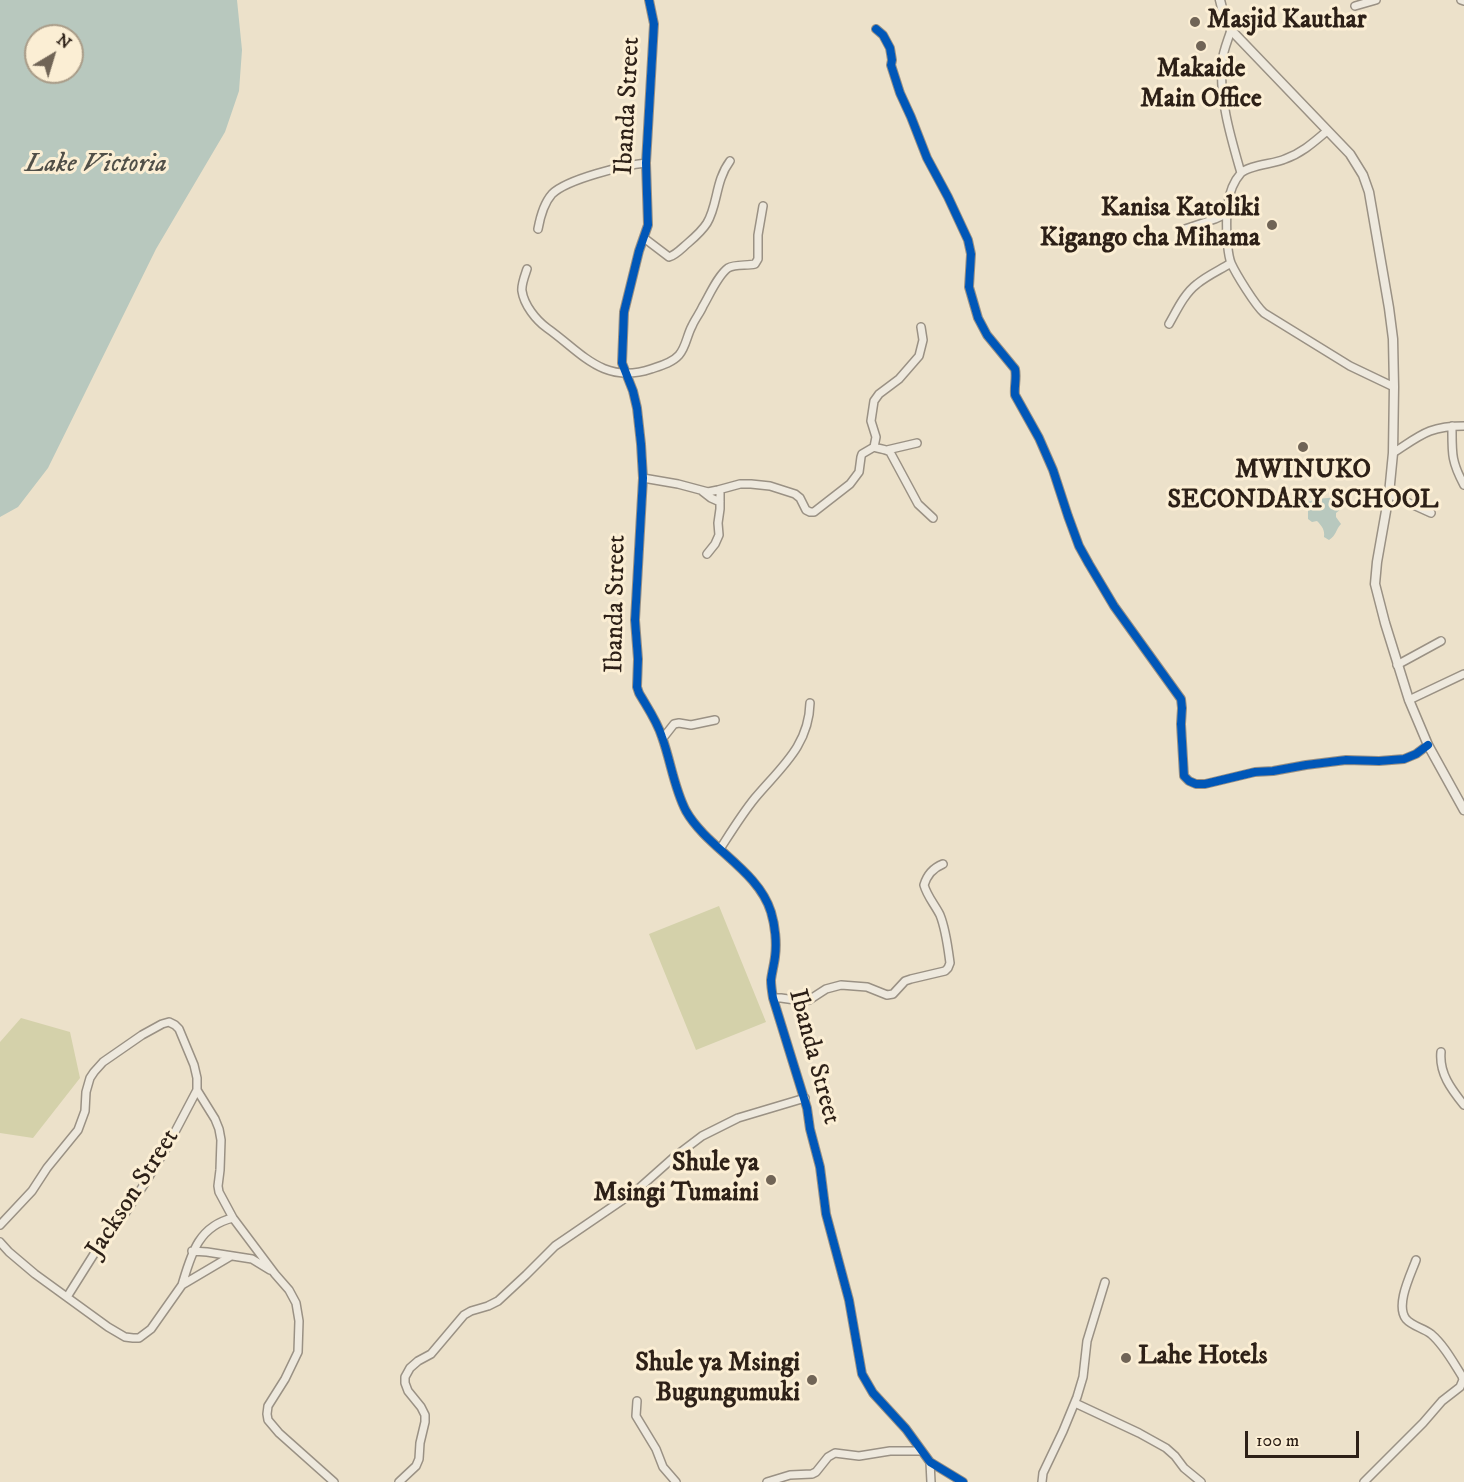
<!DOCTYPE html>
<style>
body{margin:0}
#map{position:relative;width:1464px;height:1482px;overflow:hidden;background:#ece1ca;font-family:"IM FELL DW Pica",serif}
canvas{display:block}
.north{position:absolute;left:24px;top:24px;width:60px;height:60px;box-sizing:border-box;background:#fbeed4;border:2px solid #a99c88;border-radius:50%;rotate:38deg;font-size:16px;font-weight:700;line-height:24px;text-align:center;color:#2d2017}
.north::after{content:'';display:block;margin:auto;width:21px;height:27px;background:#706456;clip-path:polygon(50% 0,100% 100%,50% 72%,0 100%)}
.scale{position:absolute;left:1245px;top:1431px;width:114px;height:27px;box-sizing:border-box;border:3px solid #2d2017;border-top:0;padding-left:8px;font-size:18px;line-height:21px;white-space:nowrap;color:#2d2017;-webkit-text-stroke:4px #fbeed4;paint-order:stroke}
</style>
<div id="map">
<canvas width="1464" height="1482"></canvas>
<div class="north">N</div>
<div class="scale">100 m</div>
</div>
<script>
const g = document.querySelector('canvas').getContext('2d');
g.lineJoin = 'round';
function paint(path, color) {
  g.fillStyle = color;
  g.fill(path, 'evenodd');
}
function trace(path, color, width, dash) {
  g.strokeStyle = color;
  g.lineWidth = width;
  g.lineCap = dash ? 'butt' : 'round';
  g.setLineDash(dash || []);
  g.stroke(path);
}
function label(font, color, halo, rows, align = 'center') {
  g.font = font + ' "IM FELL DW Pica",serif';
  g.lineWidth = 6;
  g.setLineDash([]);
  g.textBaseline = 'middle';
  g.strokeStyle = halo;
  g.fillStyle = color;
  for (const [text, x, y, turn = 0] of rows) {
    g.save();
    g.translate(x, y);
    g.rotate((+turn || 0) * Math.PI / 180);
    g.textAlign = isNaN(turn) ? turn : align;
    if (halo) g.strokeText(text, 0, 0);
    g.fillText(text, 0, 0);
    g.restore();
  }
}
paint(new Path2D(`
 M719,906L766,1022L696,1050L649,934Z
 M21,1018L70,1032L80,1078L33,1138L0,1133V1042Z`), '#d4d1aa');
paint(new Path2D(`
 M0,0H237L242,50L239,91L225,132L156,249L48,468L18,507L0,517ZM36,36H72V72H36Z
 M1339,497L1344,500L1346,505L1336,513V517L1341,524C1336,529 1336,536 1329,540L1324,537C1325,530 1322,526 1317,521L1312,522L1308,519V502L1316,499Z`), '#b8c8be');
const minor = new Path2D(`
 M649,0L654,24L646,163L648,225L639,251L624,312L622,363L633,391L637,408L641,444L643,478L635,620L638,659L637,687L639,693C647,707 657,721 662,737C671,762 674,788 686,811C707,848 758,870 771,912C775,925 777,943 775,957C774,965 772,972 771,980C771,986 772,992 773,998L807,1108L810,1129L820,1167L826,1214L849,1300L862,1374L873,1393L906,1429L930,1462L963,1482
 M1461,0L1464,1
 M1355,6L1376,0
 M876,29L883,35L890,48L892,60L891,65L900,93L911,117L927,158L948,197L968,240L971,254L969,287L978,318L987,335L1015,369C1017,377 1014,386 1015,395L1039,438L1053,470L1068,516L1079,546L1089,564L1114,606L1181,699L1182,708L1181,724L1184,776L1189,781L1196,784H1205L1255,772L1273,771L1306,765L1346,760L1379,761L1404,759L1416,754L1428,745
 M1231,30C1228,40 1223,51 1222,62C1219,99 1231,138 1241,173
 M1327,131C1314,142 1302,153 1285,159C1274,164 1249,165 1241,173C1225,191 1226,218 1227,240C1228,247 1228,255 1231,263C1236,274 1255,305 1264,313L1350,366L1394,387
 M538,229C540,218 544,203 552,194C567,179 625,165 646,163
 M1185,229L1215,219L1226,214
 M644,238L669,257C676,255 682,248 688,243C695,237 702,231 707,223C718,205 715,181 730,161
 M527,269C525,275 521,285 522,291C524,305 536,320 547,328C581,352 603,385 651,369C660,366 672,363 679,355C686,347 687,335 692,326C695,319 700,313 703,306C709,296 718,275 728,268C735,264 747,266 755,264L758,259V235L763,206
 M1169,324C1177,310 1184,294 1197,284C1208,275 1220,270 1231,263
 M1452,426C1452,453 1451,461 1464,485
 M874,447C879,449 886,449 890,452L918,504L933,518
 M887,450L917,443
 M1393,453C1421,435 1429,426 1464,426
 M643,478L678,484L708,492L718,490L740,484H751L770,486L795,494L800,498L806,510L810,512H814L850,484L859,472L861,457L862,454L874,447L876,437L871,421L874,401L879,394L899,379L919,356L923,340L921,327
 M702,491L711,498L720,502
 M1389,494L1431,513
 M707,554L715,544L719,535L718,523L720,509V490
 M1397,665L1441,641
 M1409,700L1464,674
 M663,738L674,724L679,723L691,725L715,720
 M720,849C731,832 742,814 755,798C780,768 809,746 810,703
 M773,998H781L802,1001L809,1000L826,989L841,985L867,987L887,995L893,994L905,981L911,979L945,971L948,968L950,963C948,948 946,930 940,915C935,905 927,896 924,885C927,875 933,868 943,864
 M1441,1052C1439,1073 1451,1089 1464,1105
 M0,1225L32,1191L47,1168L78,1130L85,1111L86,1092L90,1078L94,1072L103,1062L142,1035L162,1024L169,1022L175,1025L179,1029L194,1065L197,1078V1090L215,1119L219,1129L221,1140L220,1170L218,1186L219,1192L233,1218L275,1274L289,1290L296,1303L299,1321L298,1352L285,1379L268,1406L267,1414L268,1420L279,1433L334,1482
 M0,1242L9,1252L35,1274L108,1327L125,1337L133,1338H139L151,1329L182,1285L231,1256
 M192,1251L207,1252L252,1259L270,1270
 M182,1285C191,1255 198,1226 233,1218
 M67,1297L111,1227L124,1215L147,1180L167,1147L197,1090
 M637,1401L636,1416L656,1449L663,1467L676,1482
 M1075,1403L1139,1433L1166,1448L1175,1456L1184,1468L1201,1482
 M930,1462L931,1482
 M399,1482L416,1466L419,1459L420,1443L425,1422V1415L421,1407L408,1391L405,1383V1377L410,1368L418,1361L431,1354L464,1315L471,1311L488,1306L498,1301L526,1275L555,1246L637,1190L673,1158L702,1136L738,1118L805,1098
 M767,1482L790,1475L812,1474L816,1472L828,1457L835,1453L859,1456L890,1451H922
 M1042,1482L1043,1473L1063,1431L1077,1397L1083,1377L1087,1341L1105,1282
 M1364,1482L1423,1423L1442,1401L1460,1387L1463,1380L1462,1376C1453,1362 1444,1345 1431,1334C1423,1328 1412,1326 1406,1319C1395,1305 1411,1274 1416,1260`);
const tertiary = new Path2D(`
 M1220,0L1223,12L1231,30L1350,154L1363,175L1369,192L1389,308L1393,339L1394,387L1393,453L1389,494L1377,562L1375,584L1385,623L1409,700L1428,745L1464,810`);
trace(minor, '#9a9184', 10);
trace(tertiary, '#9a9184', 11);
trace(minor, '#eee9de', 7);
trace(tertiary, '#eee9de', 8);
trace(new Path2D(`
 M649,0L654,24L646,163L648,225L639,251L624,312L622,363L633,391L637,408L641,444L643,478L635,620L638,659L637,687L639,693C647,707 657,721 662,737C671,762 674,788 686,811C707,848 758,870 771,912C775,925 777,943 775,957C774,965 772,972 771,980C771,986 772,992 773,998L807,1108L810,1129L820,1167L826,1214L849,1300L862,1374L873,1393L906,1429L930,1462L963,1482
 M876,29L883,35L890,48L892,60L891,65L900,93L911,117L927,158L948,197L968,240L971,254L969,287L978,318L987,335L1015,369C1017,377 1014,386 1015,395L1039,438L1053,470L1068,516L1079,546L1089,564L1114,606L1181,699L1182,708L1181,724L1184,776L1189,781L1196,784H1205L1255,772L1273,771L1306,765L1346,760L1379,761L1404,759L1416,754L1428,745`), '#0057b8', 8);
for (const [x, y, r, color] of [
 [1195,22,6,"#706456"],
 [1201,46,6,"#706456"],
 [1272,225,6,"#706456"],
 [1303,447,6,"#706456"],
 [771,1180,6,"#706456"],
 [1126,1358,6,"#706456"],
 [812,1380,6,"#706456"]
]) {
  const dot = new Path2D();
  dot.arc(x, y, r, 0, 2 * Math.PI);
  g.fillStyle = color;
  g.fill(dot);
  trace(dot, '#fbeed4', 2);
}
label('bold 26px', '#2d2017', '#fbeed4', [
 ["Masjid Kauthar",1207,22,"left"],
 ["Makaide",1201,71,"center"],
 ["Main Office",1201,101,"center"],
 ["Kanisa Katoliki",1260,210],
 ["Kigango cha Mihama",1260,240],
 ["MWINUKO",1303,472,"center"],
 ["SECONDARY SCHOOL",1303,502,"center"],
 ["Shule ya",759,1165],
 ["Msingi Tumaini",759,1195],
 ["Lahe Hotels",1138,1358,"left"],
 ["Shule ya Msingi",800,1365],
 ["Bugungumuki",800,1395]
], 'right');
label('26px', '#2d2017', '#fbeed4', [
 ["Ibanda Street",629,106,-87],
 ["Ibanda Street",617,604,-89],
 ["Ibanda Street",813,1057,75],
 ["Jackson Street",134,1194,-57]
]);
label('italic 27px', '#504f48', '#fbeed4', [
 ["Lake Victoria",96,165]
]);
</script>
